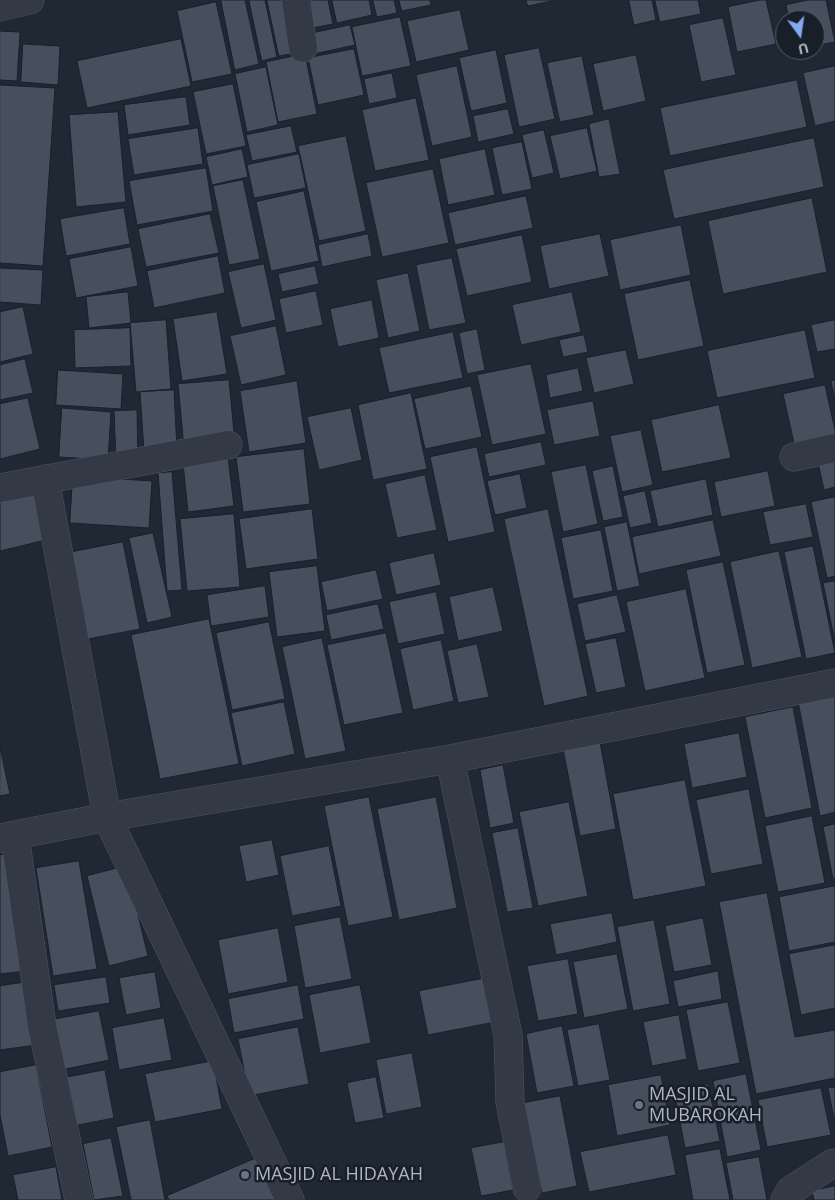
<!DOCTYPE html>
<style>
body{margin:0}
#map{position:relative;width:835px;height:1200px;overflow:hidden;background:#202834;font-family:"Open Sans",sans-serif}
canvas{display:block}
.north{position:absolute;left:775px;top:10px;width:50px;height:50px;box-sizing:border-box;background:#191f29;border:1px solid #545b66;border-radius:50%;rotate:166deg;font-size:14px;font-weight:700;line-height:20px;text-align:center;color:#adb5c2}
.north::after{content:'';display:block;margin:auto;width:18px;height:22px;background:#83abf1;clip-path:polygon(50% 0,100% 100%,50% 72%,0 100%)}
</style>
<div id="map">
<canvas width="835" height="1200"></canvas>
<div class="north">U</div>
</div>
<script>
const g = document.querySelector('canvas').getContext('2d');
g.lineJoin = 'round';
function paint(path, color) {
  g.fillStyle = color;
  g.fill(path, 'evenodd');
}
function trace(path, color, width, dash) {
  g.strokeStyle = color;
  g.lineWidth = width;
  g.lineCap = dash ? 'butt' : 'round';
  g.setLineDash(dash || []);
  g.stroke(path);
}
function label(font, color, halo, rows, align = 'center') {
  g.font = font + ' "Open Sans",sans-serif';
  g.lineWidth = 5;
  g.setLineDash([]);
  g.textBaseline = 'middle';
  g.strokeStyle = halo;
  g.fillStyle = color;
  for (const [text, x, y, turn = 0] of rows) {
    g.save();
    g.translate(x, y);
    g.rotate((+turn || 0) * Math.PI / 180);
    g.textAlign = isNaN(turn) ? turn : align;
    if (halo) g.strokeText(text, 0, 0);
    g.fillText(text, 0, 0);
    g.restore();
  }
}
const building = new Path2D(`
 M221,0H245L259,64L235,70Z
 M249,0H265L277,57L262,61Z
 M267,0H292L302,52L279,56Z
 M301,0H328L333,24L307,29Z
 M332,0H369L372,15L337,23Z
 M373,0H394L397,13L377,17Z
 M399,0H430L431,5L402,11Z
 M526,0H556L528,6Z
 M629,0H652L656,20L634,25Z
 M655,0H698L701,14L660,22Z
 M760,0H766L776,44L737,52L728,7Z
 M808,0H826L835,42L815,46V20H789L786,5Z
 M216,2L232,74L192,82L177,11Z
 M460,10L469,50L416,62L407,21Z
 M400,17L411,66L362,76L352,27Z
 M723,18L736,75L701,82L689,25Z
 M350,25L355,45L309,55L304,35Z
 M0,31L20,32L17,81L0,80Z
 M181,39L191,86L87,108L77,61Z
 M23,44L60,46L58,85L21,82Z
 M539,48L555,119L519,127L504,55Z
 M354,49L364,95L318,105L308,58Z
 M496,50L507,103L471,111L459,58Z
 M305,54L317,114L278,122L266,62Z
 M636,55L646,101L603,111L593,64Z
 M582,56L594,115L560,122L547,63Z
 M457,66L472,137L432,146L416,75Z
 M835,66V121L815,126L803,73Z
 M266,67L278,125L247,132L235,74Z
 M392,73L397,98L369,104L364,79Z
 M797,80L807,127L670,156L660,108Z
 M233,84L246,146L206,154L193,92Z
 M0,85L55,88L43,266L0,263Z
 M186,97L190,125L128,135L124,105Z
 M416,98L429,160L375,171L362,110Z
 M508,109L514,134L478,142L473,116Z
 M118,112L126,202L76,207L69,115Z
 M609,119L620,174L599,177L589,124Z
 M291,126L297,152L252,161L246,135Z
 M198,128L203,164L134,175L128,139Z
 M587,128L597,171L560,179L550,136Z
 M544,130L554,173L532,178L522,135Z
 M346,136L366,231L319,241L298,146Z
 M814,138L824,187L674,219L663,170Z
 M522,142L532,189L502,195L492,148Z
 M242,149L248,177L212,185L206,157Z
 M485,149L495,195L448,205L439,159Z
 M299,154L306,188L254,198L247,165Z
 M206,168L213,211L137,225L129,181Z
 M433,169L449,243L382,257L366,183Z
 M243,180L260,259L229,265L213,186Z
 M304,191L319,261L271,271L256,202Z
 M526,196L533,228L455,245L448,213Z
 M812,198L827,272L723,294L708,221Z
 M124,208L130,244L66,256L60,219Z
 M210,214L219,253L146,267L138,229Z
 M681,225L691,275L620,290L610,240Z
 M368,234L372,256L322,267L318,245Z
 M600,234L609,276L549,289L540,246Z
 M522,235L532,282L467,296L456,249Z
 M131,247L138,286L76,298L69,259Z
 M218,256L225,293L154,308L147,271Z
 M452,258L466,323L429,330L416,265Z
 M264,264L276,320L241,328L228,272Z
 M315,266L319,284L282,292L278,274Z
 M0,268L43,270L41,305L0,302Z
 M408,273L420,331L388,338L376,280Z
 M690,280L704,346L638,360L624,294Z
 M316,291L323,325L286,333L279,299Z
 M128,292L131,323L89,328L86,297Z
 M572,292L581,332L521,345L512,305Z
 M372,300L379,338L338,347L330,309Z
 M23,307L33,354L0,362V312Z
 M217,312L227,374L182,381L173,319Z
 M166,320L171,389L136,392L130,323Z
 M835,320V349L817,352L811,325Z
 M276,326L286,375L241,385L230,336Z
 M130,328L131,366L75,368L74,330Z
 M477,329L485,370L467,374L459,333Z
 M805,330L815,378L717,398L707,351Z
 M453,332L463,378L389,393L379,348Z
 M584,335L588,352L563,357L559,340Z
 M626,350L634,384L594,393L586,358Z
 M25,359L33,393L0,400V365Z
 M531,364L546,434L492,445L477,375Z
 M578,368L583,391L550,398L546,375Z
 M58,370L123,374L121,409L56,405Z
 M229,380L235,443L184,448L178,384Z
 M835,380V402L831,381Z
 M297,381L306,443L249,452L240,391Z
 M825,385L835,430V444L796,452L783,394Z
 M471,386L482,437L425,449L414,399Z
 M174,390L177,449L144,451L140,392Z
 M411,393L427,469L373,480L358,405Z
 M28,398L40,449L0,459V404Z
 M593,401L600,436L554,445L547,410Z
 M719,405L731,458L662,472L651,420Z
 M62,408L111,412L108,460L59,457Z
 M351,408L362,460L319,470L307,417Z
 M137,410L138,461H116L114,411Z
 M641,430L653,485L622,492L610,436Z
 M541,442L546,465L489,477L484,454Z
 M477,447L495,532L448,542L430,457Z
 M227,449L234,506L188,512L182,454Z
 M304,449L310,504L243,512L236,457Z
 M835,454V487L824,490L817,458Z
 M586,465L598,524L563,532L551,472Z
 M613,466L623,517L603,521L592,471Z
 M768,471L775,506L721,517L714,482Z
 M172,472L182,590L167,591L158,473Z
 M520,474L527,508L495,515L487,481Z
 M425,475L437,530L397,538L385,484Z
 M73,476L152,481L149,528L70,523Z
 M706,479L713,515L658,527L650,491Z
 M33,486L46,540L0,551V494Z
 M645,491L652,523L630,528L623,496Z
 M835,497V576L827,578L811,502Z
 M806,504L813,537L770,545L763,512Z
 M312,509L318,559L246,569L239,519Z
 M548,509L588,696L544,706L504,519Z
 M234,514L240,587L187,591L180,519Z
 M713,520L721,556L639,574L632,537Z
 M627,522L640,586L617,591L604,527Z
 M601,530L613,591L573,599L561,538Z
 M153,533L172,617L147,623L129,538Z
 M123,542L140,629L88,639L72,552Z
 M813,546L835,653L806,659L784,552Z
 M779,551L802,657L752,668L730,562Z
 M434,553L441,585L396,595L389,563Z
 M723,562L745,665L707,673L686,570Z
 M317,566L325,631L277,637L269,572Z
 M376,570L383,599L327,611L321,582Z
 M835,581V642L823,583Z
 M265,586L269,617L211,626L207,595Z
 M493,587L503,631L458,641L449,597Z
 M686,589L705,678L645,691L626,602Z
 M436,592L445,634L398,644L389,602Z
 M617,595L626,632L585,641L577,604Z
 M378,604L384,629L331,640L326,615Z
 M209,619L239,764L160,779L131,635Z
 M269,622L285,699L232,710L216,633Z
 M386,633L403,713L344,725L327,645Z
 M322,638L346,751L305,759L282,647Z
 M616,638L626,687L596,693L585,644Z
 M441,640L454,701L413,710L400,649Z
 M477,644L489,697L458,703L447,651Z
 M835,689V812L820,816L797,696Z
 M284,702L295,754L242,766L231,713Z
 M793,707L812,808L765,818L745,717Z
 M739,733L747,777L692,788L684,744Z
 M600,742L616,829L580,836L563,749Z
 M0,747L10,794L0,796Z
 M503,765L514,823L490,828L480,770Z
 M685,780L706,886L633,900L613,794Z
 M749,789L763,864L711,874L696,800Z
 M369,797L393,917L348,926L324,806Z
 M436,797L457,908L399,920L377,809Z
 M569,802L588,896L538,906L519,812Z
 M812,816L825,883L778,892L765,826Z
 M835,824V878L833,879L823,827Z
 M518,828L533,908L507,912L492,833Z
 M272,840L279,875L246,882L239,846Z
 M329,846L341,906L292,916L280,856Z
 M13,853L27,971L0,974V855Z
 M79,861L97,969L53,976L36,868Z
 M126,866L148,956L109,966L87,876Z
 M835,886V942L789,951L779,897Z
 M767,893L795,1037L835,1030V1078L756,1094L719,902Z
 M612,913L617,942L556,955L550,924Z
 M340,917L352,979L305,988L294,926Z
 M703,918L712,965L674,972L665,926Z
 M654,920L670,1004L633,1011L617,927Z
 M278,928L288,982L228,994L218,940Z
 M835,945V1008L801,1015L789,954Z
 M617,954L628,1009L584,1018L573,962Z
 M568,959L578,1014L538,1021L527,966Z
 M718,971L722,999L678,1007L673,981Z
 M155,972L161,1008L126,1015L119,978Z
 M106,977L110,1003L58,1011L54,985Z
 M486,978L495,1022L428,1035L419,991Z
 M27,982L36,1045L0,1050V986Z
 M298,985L304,1019L234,1033L228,999Z
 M360,985L371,1043L320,1053L309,995Z
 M728,1002L740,1063L698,1071L686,1010Z
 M99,1011L109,1060L61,1070L51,1020Z
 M679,1015L687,1059L652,1066L643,1022Z
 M164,1018L172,1060L119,1070L112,1028Z
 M599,1024L610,1080L578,1086L567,1030Z
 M562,1026L574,1086L537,1093L526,1034Z
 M298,1027L309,1084L249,1096L238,1039Z
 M412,1053L422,1107L386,1114L376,1060Z
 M213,1061L222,1109L155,1122L145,1074Z
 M36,1065L52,1147L8,1156L0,1115V1072Z
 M105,1070L114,1118L68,1127L58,1079Z
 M746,1074L761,1150L727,1157L713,1081Z
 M661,1075L670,1125L617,1136L608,1085Z
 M376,1077L384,1118L355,1123L347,1083Z
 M708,1084L720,1141L685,1148L674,1091Z
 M835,1087V1124L828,1088Z
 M821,1088L831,1135L767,1147L758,1100Z
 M560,1096L577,1186L542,1193L524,1103Z
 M150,1120L165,1200H131L116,1127Z
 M668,1135L676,1175L589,1192L580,1152Z
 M111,1138L123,1196L94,1200L83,1144Z
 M504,1142L513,1190L481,1196L471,1148Z
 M720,1149L730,1200H693L685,1155Z
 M266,1154L285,1200H169L167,1196Z
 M759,1157L767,1200H733L726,1163Z
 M56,1167L62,1200H18L13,1175Z
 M835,1186V1200H814L812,1191Z`);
paint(building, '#464f5e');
trace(building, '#1b212b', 1);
const street = new Path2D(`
 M296,0L303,48
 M0,7L30,0
 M794,457L835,448
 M45,479L107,817L290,1200
 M0,488L228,445
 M450,759L508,1035L510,1102L527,1188
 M15,836L42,1026L79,1200
 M0,838L107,817L450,759L835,683
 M785,1200L790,1191L833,1163`);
trace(street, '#4e5560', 29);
trace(street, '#333a45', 28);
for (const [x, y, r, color] of [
 [639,1105,5,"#6b7280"],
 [245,1175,5,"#6b7280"]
]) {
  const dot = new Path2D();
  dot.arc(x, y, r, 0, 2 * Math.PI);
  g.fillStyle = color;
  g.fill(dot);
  trace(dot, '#191f29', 2);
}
label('18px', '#adb5c2', '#191f29', [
 ["MASJID AL",649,1095],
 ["MUBAROKAH",649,1116],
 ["MASJID AL HIDAYAH",255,1175]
], 'left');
</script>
